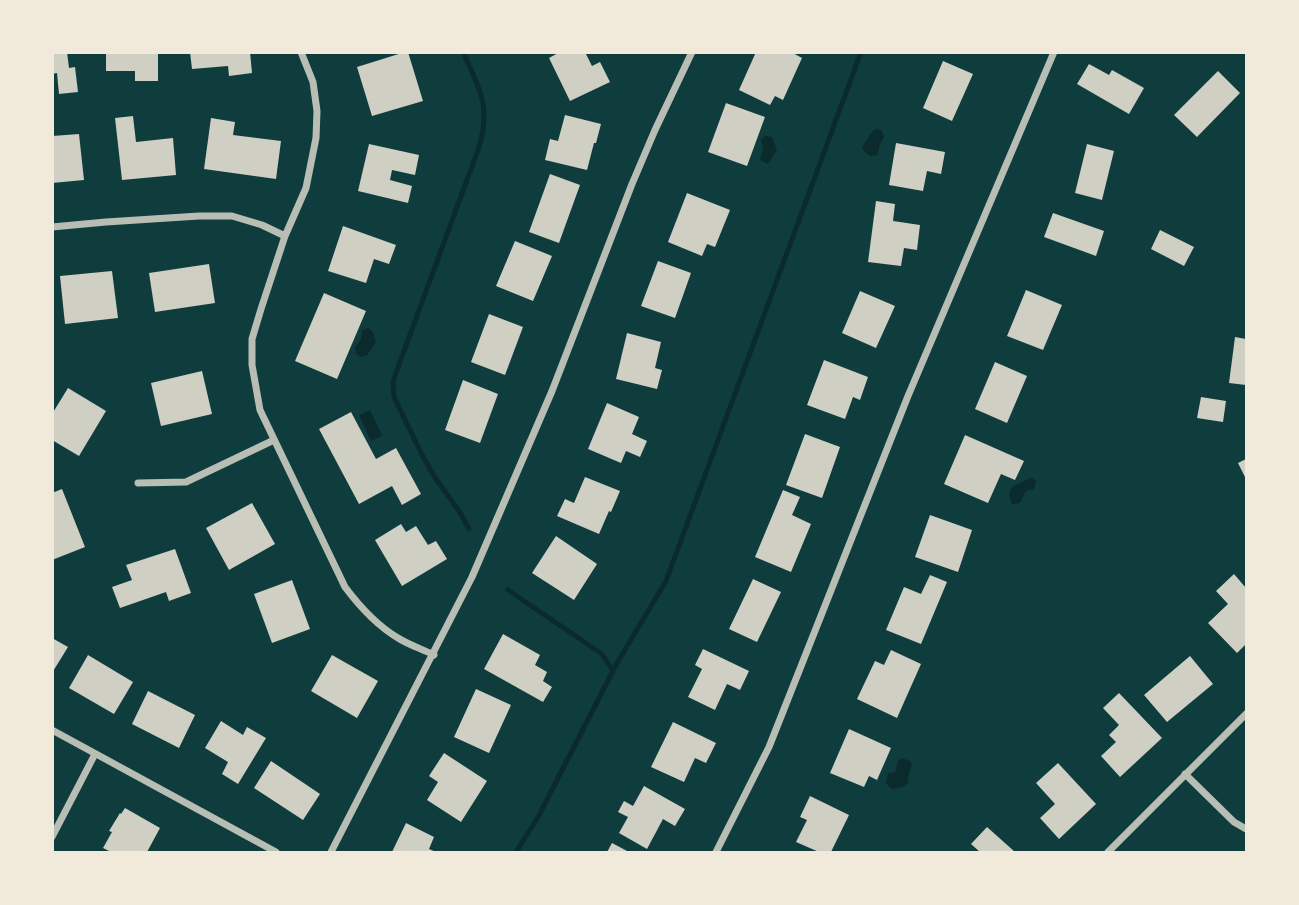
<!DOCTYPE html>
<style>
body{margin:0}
#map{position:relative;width:1299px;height:905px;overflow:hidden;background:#0f3d3e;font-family:Mulish,sans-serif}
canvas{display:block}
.frame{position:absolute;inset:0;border:54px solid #f1e9da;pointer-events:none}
</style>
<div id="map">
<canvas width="1299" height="905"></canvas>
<div class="frame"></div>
</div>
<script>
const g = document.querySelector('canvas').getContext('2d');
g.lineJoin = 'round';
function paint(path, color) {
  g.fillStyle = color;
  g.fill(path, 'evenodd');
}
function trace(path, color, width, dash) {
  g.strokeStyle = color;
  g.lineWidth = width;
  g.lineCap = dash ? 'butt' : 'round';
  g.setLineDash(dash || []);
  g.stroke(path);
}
paint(new Path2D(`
 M877,129L881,130L884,137L879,146L878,155L870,156L863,150L862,147L873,130Z
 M765,136L772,137L777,150L768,164L760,160L763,149L761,140Z
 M368,328L373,332L376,342L367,355L361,357L356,354L355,347L361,339L362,330Z
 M370,410L382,436L371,441L359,415Z
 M1030,478L1034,479L1036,482L1034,489L1026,491L1020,503L1012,504L1009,495L1012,487Z
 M902,758L910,761L912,764L908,777V783L903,787L892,789L886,783L888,773L895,772L898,761Z`), '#0a2a2b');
trace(new Path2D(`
 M463,52C480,90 492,108 478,150L393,381L394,397L422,455L434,476L461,514L469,529
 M508,590L602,654L613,671
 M516,852L538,817L617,663L666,581L861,52`), '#0a2a2b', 5);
paint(new Path2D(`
 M52,52H67L69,68L75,67L78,92L59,94L57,73L52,74Z
 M106,52H158V81H135V71H106Z
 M190,52H250L252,73L229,76L228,66L192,69Z
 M405,52H408L423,101L372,116L357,67Z
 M560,52H585L592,66L600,62L610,82L570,101L549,58Z
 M756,52H791L802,58L783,100L775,96L770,105L739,90Z
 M943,61L973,74L952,121L923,108Z
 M1089,64L1109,75L1112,70L1144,88L1129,114L1077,84Z
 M1218,71L1240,93L1197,137L1174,115Z
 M726,103L765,117L747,166L708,152Z
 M565,115L601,124L596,143H594L587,170L545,160L550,139L558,141Z
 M133,116L136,142L173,138L176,175L122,180L115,118Z
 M211,118L235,122L233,135L281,141L276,179L204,169Z
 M79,134L84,180L52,183V136Z
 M896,143L945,152L941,174L927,171L923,191L889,185Z
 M369,144L419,155L415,175L392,170L390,180L412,186L408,203L358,191Z
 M1087,144L1114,151L1102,200L1075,193Z
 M550,174L580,185L559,243L529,232Z
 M687,193L730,210L715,247L707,244L702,256L668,242Z
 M876,201L895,204L893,221L920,225L917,250L904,248L901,266L868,262Z
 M1053,213L1104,231L1096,256L1044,237Z
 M343,226L396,245L389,264L374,259L366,283L328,271Z
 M1160,230L1194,247L1184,266L1151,249Z
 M515,241L552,256L533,301L496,286Z
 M658,261L691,273L675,318L641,306Z
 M209,264L215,303L155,312L149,273Z
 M112,271L118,318L65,324L60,276Z
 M1026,290L1062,305L1043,350L1007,336Z
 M860,291L895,306L876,348L842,333Z
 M324,293L366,311L337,379L295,361Z
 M489,314L523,327L505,375L471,362Z
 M627,333L661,342L655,368L662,370L657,389L616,379Z
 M1235,337L1246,339V385L1229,383Z
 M824,360L868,377L860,400L853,397L845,419L807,405Z
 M995,362L1027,376L1007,423L975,409Z
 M202,371L212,414L161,426L151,383Z
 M463,380L498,394L480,443L445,430Z
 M68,388L106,411L79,456L52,440V414Z
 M1201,397L1226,401L1223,422L1197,418Z
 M607,403L639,417L632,434L647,441L640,457L626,451L621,463L588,449Z
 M351,412L376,459L396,448L421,494L402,505L392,486L359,504L319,429Z
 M805,434L840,447L822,498L786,485Z
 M965,435L1024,461L1015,480L1001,474L988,503L944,484Z
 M1246,459V479L1238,463Z
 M585,477L620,491L611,512L609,511L599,534L557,516L565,499L574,503Z
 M62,489L85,547L52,560V493Z
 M783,490L800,497L792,515L811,524L791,572L755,557Z
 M252,503L275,544L229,570L206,528Z
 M930,515L972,530L958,572L915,557Z
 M401,524L406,532L416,526L428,545L436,541L447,559L402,586L375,540Z
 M556,536L597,564L574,600L532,573Z
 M175,549L191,593L169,601L166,592L120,608L112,587L132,580L126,565Z
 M1234,574L1246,588V644L1237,653L1208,623L1228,604L1216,591Z
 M930,575L947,582L921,644L886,630L904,587L921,594Z
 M753,579L781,592L757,642L729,629Z
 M292,580L310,629L272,643L254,594Z
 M503,634L540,655L535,665L547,672L543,681L552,687L543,702L484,669Z
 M52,638L68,647L52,673Z
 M703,649L749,671L740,690L727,684L715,710L688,697L702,669L695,665Z
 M891,650L921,664L897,718L857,699L875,661L884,665Z
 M88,655L133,682L114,714L69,688Z
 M332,655L378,681L357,718L311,691Z
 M1190,656L1213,684L1167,722L1144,695Z
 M476,689L511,705L489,753L454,737Z
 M148,691L195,715L179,748L132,724Z
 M1119,693L1162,738L1120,777L1101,756L1116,742L1109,735L1119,725L1103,708Z
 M221,721L243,735L247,727L266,738L238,784L222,774L228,762L205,748Z
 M673,722L716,743L706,763L695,758L684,782L651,767Z
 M849,729L891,748L877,780L869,776L864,787L830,773Z
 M444,753L487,781L461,822L427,800L438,782L429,776Z
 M271,761L320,794L303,820L254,788Z
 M1058,763L1096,804L1059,839L1040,818L1055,804L1036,783Z
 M644,786L685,809L675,826L663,819L647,849L619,833L628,817L618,812L624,801L633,806Z
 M810,796L849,815L831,852H819L796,842L807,820L800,817Z
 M125,808L160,828L147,852H111L103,848L112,832L109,831L120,813L121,814Z
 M406,823L434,837L429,849L436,852H392Z
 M987,827L1015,852H980L971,844Z
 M612,843L629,852H607Z`), '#cfcfc3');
trace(new Path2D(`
 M301,52L313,82L317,111L316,138L306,188L285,236L261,309L252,339V365L260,410L345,587C360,607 376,625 398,638C409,645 422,649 434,655
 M52,227L106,222L199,216H232L262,225L285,236
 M138,483L186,482L274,440
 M52,730L276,852
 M1185,774L1234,822L1246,829
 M52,837L95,754
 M331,852L472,577L552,391L632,184L655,130L692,52
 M716,852L769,747L908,396L1054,52
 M1108,852L1246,714`), '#b8beb3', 7);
</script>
